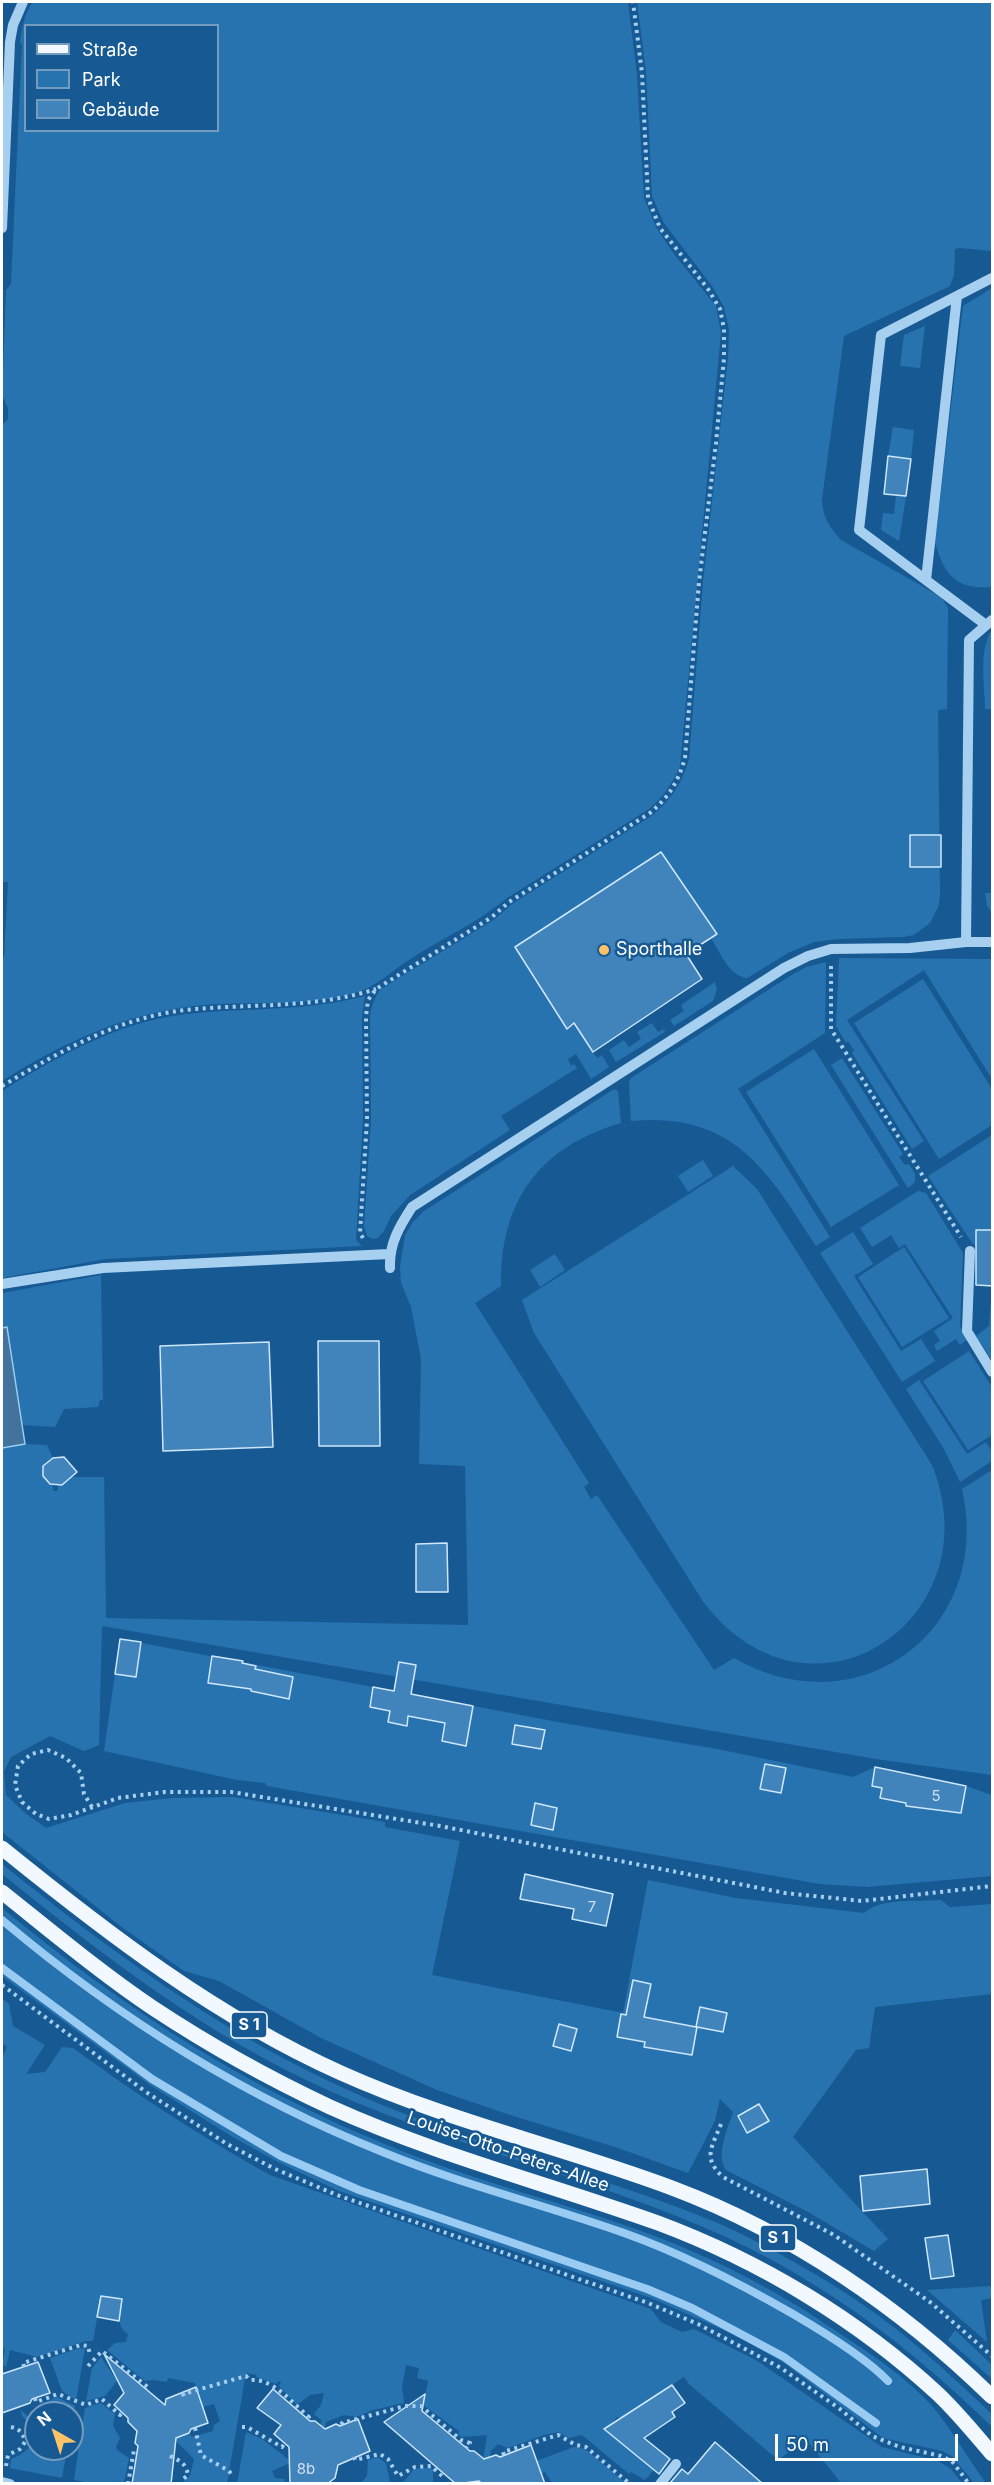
<!DOCTYPE html>
<meta charset="utf-8">
<style>
body{margin:0}
#map{position:relative;width:994px;height:2485px;overflow:hidden;background:#175a93;font-family:Inter,sans-serif}
canvas{display:block}
.frame{position:absolute;inset:0;border:3px solid #fff;pointer-events:none}
.legend{position:absolute;left:24px;top:24px;width:195px;height:108px;box-sizing:border-box;background:#175a93;border:2px solid #749cbe;margin:0;padding:8px 10px;list-style:none;font-size:18px;color:#fff}
.legend li{display:flex;align-items:center;gap:12px;height:30px}
.legend b{width:30px;border:2px solid #749cbe}
.north{position:absolute;left:24px;top:2401px;width:60px;height:60px;box-sizing:border-box;background:#175a93;border:2px solid #749cbe;border-radius:50%;rotate:321deg;font-size:16px;font-weight:700;line-height:24px;text-align:center;color:#fff}
.north::after{content:'';display:block;margin:auto;width:21px;height:27px;background:#ffc367;clip-path:polygon(50% 0,100% 100%,50% 72%,0 100%)}
.scale{position:absolute;left:775px;top:2434px;width:183px;height:27px;box-sizing:border-box;border:3px solid #fff;border-top:0;padding-left:8px;font-size:18px;line-height:21px;white-space:nowrap;color:#fff;-webkit-text-stroke:4px #175a93;paint-order:stroke}
</style>
<div id="map">
<canvas width="994" height="2485"></canvas>
<div class="frame"></div>
<ul class="legend">
<li><b style="height:8px;background:#f1f8ff"></b>Straße</li>
<li><b style="height:16px;background:#2773b0"></b>Park</li>
<li><b style="height:16px;background:#4084bb"></b>Gebäude</li>
</ul>
<div class="north">N</div>
<div class="scale">50 m</div>
</div>
<script>
const g = document.querySelector('canvas').getContext('2d');
g.lineJoin = 'round';
function paint(path, color) {
  g.fillStyle = color;
  g.fill(path, 'evenodd');
}
function trace(path, color, width, dash) {
  g.strokeStyle = color;
  g.lineWidth = width;
  g.lineCap = dash ? 'butt' : 'round';
  g.setLineDash(dash || []);
  g.stroke(path);
}
function label(font, color, halo, rows, align = 'center') {
  g.font = font + ' Inter,sans-serif';
  g.lineWidth = 5;
  g.setLineDash([]);
  g.textBaseline = 'middle';
  g.strokeStyle = halo;
  g.fillStyle = color;
  for (const [text, x, y, turn = 0] of rows) {
    g.save();
    g.translate(x, y);
    g.rotate((+turn || 0) * Math.PI / 180);
    g.textAlign = isNaN(turn) ? turn : align;
    if (halo) g.strokeText(text, 0, 0);
    g.fillText(text, 0, 0);
    g.restore();
  }
}
paint(new Path2D(`
 M33,2H628L637,75L644,198L657,229L674,254L716,306L721,333L680,766C672,784 664,796 649,809L507,898C476,924 438,940 404,963C389,974 376,986 358,992C311,1007 252,1001 204,1005C129,1011 64,1042 2,1081V957H4L8,882H2V425L8,419V408L2,395L6,290L11,284L22,44L20,43C22,28 24,14 33,2ZM26,26H218V130H26Z
 M637,2H992V251L960,248L955,249L954,275L950,286L844,336L822,499C823,518 829,526 841,540L941,597L948,608L947,709L938,710L940,894L939,905L930,923L914,935L903,937L839,939L814,942L788,953L747,978C729,976 720,952 711,938L716,933L661,852L515,947L566,1028L574,1023L597,1058L602,1055L609,1067L591,1079L576,1054L568,1059L571,1066L574,1064L577,1068L501,1116L510,1130L410,1195L391,1216L384,1231L378,1238L373,1239L367,1236L364,1226L371,1119L370,1016C372,1005 374,998 381,989L495,919L512,904L653,815C673,797 681,785 689,759L703,582L728,358L729,329L724,307L712,286L664,223L652,196L646,72Z
 M992,288V587C956,590 943,574 935,541L963,306Z
 M925,326L920,368L900,366L904,335Z
 M893,427L914,430L911,459L888,456Z
 M896,495L906,496L899,541L881,530L883,513L894,514Z
 M992,630V913L987,906L985,893H991L992,709H985C985,686 978,649 992,630Z
 M839,958L992,959V1079L924,970L847,1020L924,1141L912,1149L852,1053L854,1050L848,1041L846,1043L836,1026Z
 M826,962L825,1033L738,1089L830,1237L816,1246C768,1171 733,1111 631,1121L629,1082L631,1078L790,976L806,967Z
 M923,979L992,1089V1125L939,1159L854,1023Z
 M715,982L717,989L713,1001L674,1026L670,1020L684,1011L681,1005Z
 M365,996L362,1016L363,1119L356,1240L362,1246L106,1259L2,1278V1091C62,1054 123,1019 196,1013C251,1008 310,1011 365,996Z
 M652,1023L658,1032L664,1029L665,1032L616,1062L609,1050L624,1040L629,1047L641,1039L637,1032Z
 M814,1049L899,1185L831,1227L746,1092Z
 M842,1058L903,1154L899,1157L905,1165L909,1164L915,1174V1182L908,1188L831,1065Z
 M614,1089L618,1091L621,1123C539,1147 500,1201 501,1286L475,1303L589,1483L584,1487L591,1499L597,1495L714,1670L734,1658C859,1730 994,1630 962,1489L992,1470V1775L876,1759L102,1626L99,1745L84,1751L50,1736L11,1757L4,1772L6,1795L25,1813L46,1828L125,1803L172,1798L233,1797L385,1822V1827L460,1841L432,1975L623,2013L648,1880L736,1898L864,1913C882,1897 918,1902 941,1900L950,1907L992,1904V1994L875,2007L869,2048L856,2050L793,2137L888,2239L874,2251L808,2212L726,2170C715,2155 728,2128 733,2112L720,2099L715,2121L688,2173L615,2147L510,2115L437,2090L321,2038L219,1981L184,1971L123,1928L2,1832V1448L25,1444L47,1445L53,1458L43,1466V1476L50,1485H53V1491H58V1485H62L71,1477H104L106,1618L468,1625L465,1466L419,1464L421,1359L411,1307L401,1283L400,1267L405,1235L413,1222L424,1211Z
 M992,1135V1247L976,1246L972,1243L928,1176Z
 M703,1160L713,1176L688,1192L678,1176Z
 M733,1166L757,1189L932,1465C994,1619 812,1742 704,1603L534,1333L522,1300Z
 M918,1191L926,1193L963,1253L960,1326L967,1340L960,1345L956,1339L937,1351L934,1345L940,1341L934,1331L953,1318L905,1244L899,1248L891,1235L872,1247L860,1228Z
 M853,1232L873,1264L854,1276L901,1351L921,1339L935,1361L902,1382L820,1253Z
 M904,1247L949,1318L902,1347L858,1277Z
 M555,1254L565,1270L540,1287L530,1270Z
 M101,1275L103,1400H100L98,1407L64,1409L55,1427L22,1425L7,1327L2,1328V1293Z
 M992,1289V1361L976,1336L989,1326Z
 M969,1351L992,1387V1435L968,1450L923,1381Z
 M919,1380L967,1454L986,1442L992,1452V1461L960,1482L944,1449L906,1389Z
 M120,1639L563,1723L717,1749L853,1777L875,1767L966,1786L992,1795V1876L867,1887L820,1884L267,1786L265,1783L237,1780L104,1751Z
 M2,1864C107,1948 214,2028 337,2085C422,2125 513,2151 602,2181C645,2195 689,2210 731,2229C773,2249 817,2274 856,2300C905,2332 949,2374 992,2414V2427C915,2351 826,2283 726,2237C599,2179 460,2149 332,2092C210,2038 105,1957 2,1874Z
 M2,1908C123,2008 246,2088 392,2147C477,2182 566,2203 652,2235C719,2260 783,2294 842,2335C874,2356 907,2378 933,2407C953,2431 968,2459 986,2483H974L952,2456L942,2451L883,2438L784,2363L737,2336L651,2298L339,2191L278,2162L231,2136L150,2085L2,1976Z
 M2,1998L9,2004L13,2026L45,2045L26,2074L45,2072L62,2047L73,2048C136,2094 201,2137 270,2175L651,2309L661,2322L682,2332L694,2329L756,2360L882,2447L938,2461L950,2468L962,2483H841L806,2439L778,2460L689,2384L684,2377L620,2419L617,2417L606,2431L654,2470L645,2480L631,2472L629,2474L582,2435L569,2438L558,2432L544,2435L508,2448L498,2444L491,2451L489,2460L483,2461L487,2435L461,2437L458,2434L459,2431L423,2405L428,2381L417,2378L419,2368L406,2365L402,2386L404,2403L373,2410L356,2417L344,2415L326,2422L324,2431L318,2428L322,2421L314,2414L321,2405L324,2393L310,2395L297,2405L279,2386L281,2383L279,2381L276,2384L256,2377L257,2375L246,2373L227,2483H182L190,2476L194,2459L174,2439L181,2433H189L192,2437L213,2431L214,2425L220,2421L214,2404L203,2407L195,2383L168,2378L167,2382L153,2380L145,2381L107,2350L115,2343L126,2342L128,2334C115,2325 120,2313 122,2299L101,2296L93,2341H86L37,2357L10,2350L6,2367L2,2364L5,2349L2,2348V2057L7,2047L2,2043Z
 M992,2286V2298L981,2300L987,2342L927,2290Z
 M955,2330L992,2365V2379L948,2340Z
 M80,2348L85,2349L76,2400L62,2391L50,2358Z
 M101,2357L117,2381L105,2396L86,2401L92,2368Z
 M57,2397L75,2406L72,2424V2413H42V2404Z
 M101,2403L115,2414L113,2426L120,2438L116,2446L117,2450L129,2458L124,2483H91L74,2480L85,2408Z
 M21,2410L36,2424V2449H67L62,2478L10,2468L11,2459C25,2454 35,2445 36,2430L22,2416Z
 M246,2432L262,2439L292,2462L272,2471L275,2478L285,2479L284,2483L237,2484Z
 M574,2447L585,2449L626,2483H552L545,2472L541,2474L536,2461Z
 M377,2457L386,2463L390,2483H361L367,2476L368,2460Z
 M431,2468L433,2470V2483H403L414,2469Z`), '#2773b0');
const water = new Path2D(`
 M7,1327L25,1444L2,1448V1328Z`);
paint(water, '#43739c');
trace(water, '#9accf3', 1.5);
trace(new Path2D(`
 M2,1920C117,2017 244,2097 385,2153C463,2185 545,2205 624,2233C683,2254 739,2283 793,2314C822,2331 865,2357 888,2381
 M2,1968L152,2079L281,2156L359,2190L647,2289L692,2308L784,2357L876,2423`), '#9accf3', 8);
const building = new Path2D(`
 M888,456L911,459L906,496L884,494Z
 M910,835H941V867H910Z
 M661,852L717,934L686,954L702,979L593,1052L574,1023L567,1029L515,947Z
 M976,1230H993V1286L976,1285Z
 M318,1341H379L380,1446H319Z
 M269,1342L273,1447L163,1451L160,1346Z
 M64,1457L77,1472L62,1485L50,1484L43,1476V1466L53,1458Z
 M447,1543L448,1592H416V1544Z
 M120,1639L141,1642L136,1677L115,1674Z
 M212,1656L243,1661L242,1663L256,1666L255,1669L293,1677L289,1699L251,1691V1689L208,1683Z
 M399,1662L416,1665L411,1694L473,1706L466,1746L442,1741L445,1723L408,1716L407,1726L388,1722L390,1711L370,1707L373,1687L394,1691Z
 M515,1725L545,1730L541,1749L512,1744Z
 M765,1764L786,1768L781,1793L760,1789Z
 M875,1767L966,1786L961,1813L906,1806V1803L880,1798L882,1788L872,1786Z
 M535,1803L557,1808L553,1830L531,1825Z
 M525,1874L613,1894L606,1926L572,1919L574,1909L520,1899Z
 M633,1980L651,1984L644,2017L696,2027L700,2007L727,2013L723,2032L697,2027L692,2055L644,2047L645,2042L617,2037L621,2014L626,2015Z
 M559,2024L577,2029L571,2051L553,2046Z
 M759,2104L769,2121L747,2133L738,2116Z
 M927,2169L930,2204L863,2211L860,2176Z
 M948,2235L954,2276L931,2279L925,2238Z
 M101,2296L122,2299L119,2321L97,2317Z
 M104,2354L165,2405L166,2399L196,2387L208,2423L191,2429L189,2433L176,2438L171,2484H132L138,2446L135,2443L137,2431L128,2422V2418L114,2405L124,2393Z
 M38,2362L50,2393L32,2399L30,2403L2,2413V2374Z
 M672,2385L685,2403L672,2412L675,2417L644,2438L670,2459L659,2474L604,2429Z
 M273,2389L310,2421H315L325,2429L336,2424L340,2426L358,2419L370,2451L338,2465L335,2478L327,2484H290L289,2447L274,2434L281,2425L257,2408Z
 M425,2394L422,2411L470,2451H474L484,2459L496,2455L500,2457L531,2445L545,2484H482L479,2481L456,2484L384,2422Z
 M715,2442L763,2484L670,2483L682,2469L688,2474Z`);
paint(building, '#4084bb');
trace(building, '#cee7fb', 1.5);
trace(new Path2D(`
 M831,966V1029L961,1237
 M2,1086C63,1050 122,1015 195,1009C255,1004 317,1008 376,989
 M363,1238L360,1233L367,1120L366,1016L368,1000L376,989L492,917L509,902L650,813C669,797 678,782 685,758L699,582L716,443L724,358V329L720,309L708,289L660,228L648,198L642,73L633,2
 M92,1807L84,1794L81,1773L66,1758L48,1750L31,1754L18,1766L15,1785L22,1802L36,1814L49,1819L71,1815L118,1798L165,1792H231L440,1826L785,1893L862,1901L992,1886
 M2,1985L146,2092L227,2144L275,2169L337,2195L648,2303L698,2324L781,2368L840,2409L872,2436L900,2447L941,2456L952,2461L969,2484
 M721,2124C712,2147 702,2158 723,2177L834,2235L930,2302L992,2356
 M88,2366L102,2351L149,2388L147,2390
 M24,2367L23,2363L81,2345L88,2346L90,2355
 M184,2396L183,2394L246,2376L250,2380C273,2378 292,2403 309,2417L307,2418
 M35,2398L36,2402L58,2394L86,2405L102,2399L120,2415L122,2413
 M343,2425L342,2423L405,2406H421L461,2440L470,2443L466,2448
 M242,2427H247L282,2447L285,2443
 M195,2428L201,2455L229,2471L233,2476
 M504,2455L503,2452L558,2435L576,2445L586,2447L630,2484
 M170,2456C180,2461 186,2463 188,2475L182,2480
 M354,2457L355,2460L380,2454L388,2459L398,2476L415,2467L431,2466L442,2476L444,2473
 M6,2466L8,2455L20,2449L25,2442C23,2433 20,2429 11,2427
 M128,2484L134,2450L137,2451`), '#a7d0f0', 4, [3, 4.5]);
trace(new Path2D(`
 M2,228L10,42L13,25L23,2
 M926,580L957,296
 M992,620L969,640L966,942H992
 M986,625L859,530L881,335L992,278
 M970,1251L967,1331L992,1372
 M390,1268C389,1244 399,1227 412,1207L784,968L808,956L831,949L910,948L966,942
 M2,1284L103,1268L389,1254
 M2,2482L10,2484
 M660,2484L676,2464`), '#a7d0f0', 10);
trace(new Path2D(`
 M2,1848C107,1933 216,2017 341,2073C448,2121 562,2147 672,2188C792,2233 901,2308 992,2397
 M2,1892C51,1931 101,1973 153,2008C209,2045 270,2079 330,2107C436,2155 549,2184 658,2223C760,2261 858,2320 938,2394C957,2412 975,2434 992,2454`), '#f1f8ff', 15);
for (const [x, y, r, color] of [
 [604,950,6,"#ffc367"]
]) {
  const dot = new Path2D();
  dot.arc(x, y, r, 0, 2 * Math.PI);
  g.fillStyle = color;
  g.fill(dot);
  trace(dot, '#175a93', 2);
}
label('15px', '#cfe0ee', null, [
 ["5",936,1796],
 ["7",592,1907],
 ["8b",306,2469]
]);
for (const [x, y, w] of [
 [249,2025,36],
 [778,2238,36]
]) {
  const box = new Path2D();
  box.roundRect(x - w / 2, y - 13, w, 26, 4.5);
  g.fillStyle = '#175a93';
  g.fill(box);
  trace(box, '#fff', 1.5);
}
label('bold 16px', '#fff', null, [
 ["S 1",249,2025],
 ["S 1",778,2238]
]);
label('18px', '#fff', '#175a93', [
 ["Sporthalle",616,950]
], 'left');
label('18px', '#fff', '#175a93', [
 ["Louise-Otto-Peters-Allee",508,2152,19]
]);
</script>
